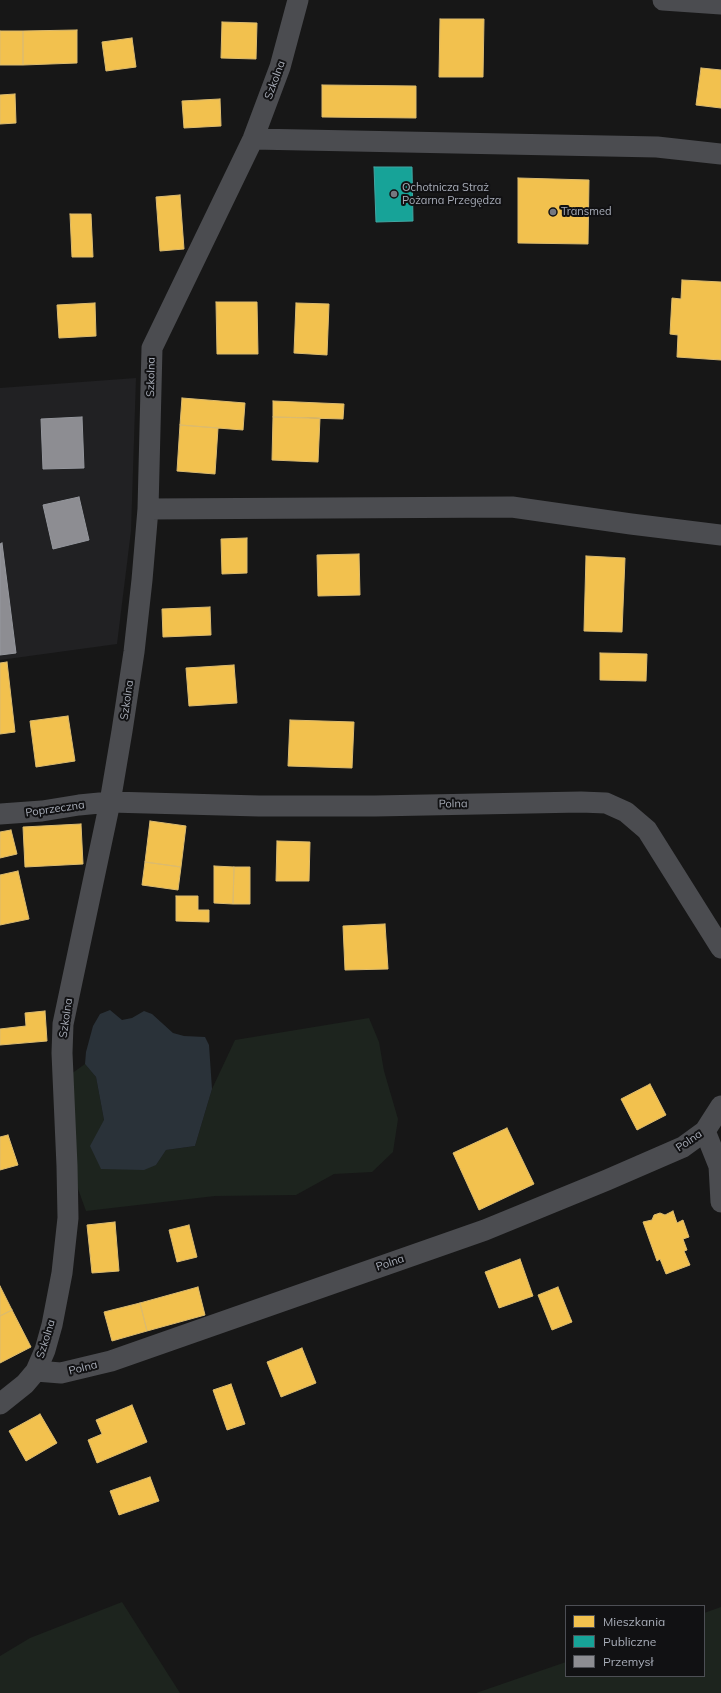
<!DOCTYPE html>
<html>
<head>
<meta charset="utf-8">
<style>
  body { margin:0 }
  #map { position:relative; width:721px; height:1693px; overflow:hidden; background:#171717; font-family:Mulish,sans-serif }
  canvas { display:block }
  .legend { position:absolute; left:565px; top:1605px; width:140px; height:72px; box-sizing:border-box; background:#111113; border:1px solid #4d4f55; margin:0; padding:5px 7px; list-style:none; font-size:12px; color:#a8adb8 }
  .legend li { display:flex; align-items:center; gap:8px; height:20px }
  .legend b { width:20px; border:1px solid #4d4f55 }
</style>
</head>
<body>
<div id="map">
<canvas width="721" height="1693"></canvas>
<ul class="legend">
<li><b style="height:11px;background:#f2c14e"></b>Mieszkania</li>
<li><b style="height:11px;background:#17a398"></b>Publiczne</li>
<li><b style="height:11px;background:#8d8d92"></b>Przemysł</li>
</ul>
</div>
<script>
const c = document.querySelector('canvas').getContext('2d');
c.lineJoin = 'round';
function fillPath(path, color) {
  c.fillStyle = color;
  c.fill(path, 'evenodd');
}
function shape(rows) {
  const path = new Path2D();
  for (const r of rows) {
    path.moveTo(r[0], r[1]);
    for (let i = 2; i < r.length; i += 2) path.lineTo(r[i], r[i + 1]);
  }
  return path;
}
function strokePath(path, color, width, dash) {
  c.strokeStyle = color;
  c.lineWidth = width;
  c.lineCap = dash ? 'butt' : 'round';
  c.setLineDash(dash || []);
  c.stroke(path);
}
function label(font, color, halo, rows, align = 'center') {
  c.font = font + ' Mulish,sans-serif';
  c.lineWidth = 4;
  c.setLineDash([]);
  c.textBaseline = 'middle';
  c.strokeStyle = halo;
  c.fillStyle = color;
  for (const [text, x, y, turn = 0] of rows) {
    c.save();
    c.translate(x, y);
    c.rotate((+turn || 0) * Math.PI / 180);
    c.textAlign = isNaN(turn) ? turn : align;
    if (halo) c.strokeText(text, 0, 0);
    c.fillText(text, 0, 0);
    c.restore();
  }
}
const built = shape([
  [136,378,131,531,117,644,0,660,0,388]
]);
const green = shape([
  [369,1018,379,1042,384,1071,398,1119,393,1152,372,1172,334,1174,296,1195,215,1196,86,1211,77,1186,71,1074,85,1064,96,1077,104,1120,156,1165,166,1150,195,1146,212,1089,235,1040],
  [122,1602,180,1693,0,1693,0,1656,30,1638],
  [721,1607,721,1693,476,1693,566,1662,566,1676,704,1676,704,1613]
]);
const water = shape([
  [110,1010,122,1020,132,1018,144,1011,152,1014,173,1033,184,1036,205,1037,209,1045,212,1089,195,1146,166,1150,156,1165,144,1170,101,1169,90,1146,104,1120,96,1077,85,1064,86,1052,93,1026,100,1014]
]);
const homes = shape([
  [440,19,484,19,483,77,439,77,440,19],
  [222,22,257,23,256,59,221,58,222,22],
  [77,30,77,63,23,65,23,31,77,30],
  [0,31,23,31,23,65,0,65,0,31],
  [132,38,136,67,106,71,102,42,132,38],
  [701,68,721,70,721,108,696,105,701,68],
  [322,85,416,86,416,118,322,117,322,85],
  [15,94,16,123,0,124,0,95,15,94],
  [220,99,221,126,184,128,182,101,220,99],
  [518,178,589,180,588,244,518,243,518,178],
  [180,195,184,249,160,251,156,197,180,195],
  [70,214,91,214,93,257,72,257,70,214],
  [682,280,721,282,721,360,677,357,678,335,670,334,672,298,681,299,682,280],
  [216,302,257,302,258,354,217,354,216,302],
  [95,303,96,336,59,338,57,305,95,303],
  [296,303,329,304,327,355,294,353,296,303],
  [182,398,245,403,243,430,180,425,182,398],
  [273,401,344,404,343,419,273,417,273,401],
  [273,417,320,418,318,462,272,460,273,417],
  [180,425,218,428,215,474,177,471,180,425],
  [247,538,247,573,222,574,221,539,247,538],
  [359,554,360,595,318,596,317,555,359,554],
  [586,556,625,558,622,632,584,631,586,556],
  [210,607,211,635,163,637,162,609,210,607],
  [600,653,647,654,646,681,600,680,600,653],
  [7,662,15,732,0,734,0,663,7,662],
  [234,665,237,703,189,706,186,668,234,665],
  [68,716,75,761,36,767,30,721,68,716],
  [290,720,354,722,352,768,288,766,290,720],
  [150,821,186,826,181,867,145,862,150,821],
  [81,824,83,864,25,867,23,827,81,824],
  [11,830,17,854,0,858,0,832,11,830],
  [277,841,310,842,309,881,276,881,277,841],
  [145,862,181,867,178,890,142,885,145,862],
  [214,866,234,867,233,904,214,903,214,866],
  [234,867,250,867,250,904,233,904,234,867],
  [18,871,29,919,0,925,0,875,18,871],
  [176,896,198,896,198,910,209,910,209,922,176,921,176,896],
  [385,924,388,969,345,970,343,926,385,924],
  [45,1011,47,1041,0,1045,0,1029,26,1026,25,1013,45,1011],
  [650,1084,666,1115,637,1130,621,1099,650,1084],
  [507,1128,534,1184,479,1210,453,1153,507,1128],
  [8,1135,18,1165,0,1170,0,1137,8,1135],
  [673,1211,677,1223,683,1220,689,1237,683,1239,687,1250,684,1251,690,1265,666,1274,660,1259,657,1261,643,1222,652,1220,654,1215,660,1213,665,1215,673,1211],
  [115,1222,119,1271,92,1273,87,1225,115,1222],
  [189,1225,197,1257,177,1262,169,1230,189,1225],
  [520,1259,533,1296,499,1308,485,1272,520,1259],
  [0,1286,12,1310,0,1316,0,1286],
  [198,1287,205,1315,147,1331,140,1303,198,1287],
  [558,1287,572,1322,552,1330,538,1295,558,1287],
  [140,1303,147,1331,112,1341,104,1312,140,1303],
  [12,1310,31,1347,0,1363,0,1316,12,1310],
  [302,1348,316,1383,281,1397,267,1362,302,1348],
  [231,1384,245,1424,227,1430,213,1390,231,1384],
  [132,1405,147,1442,97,1463,88,1440,102,1434,96,1420,132,1405],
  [40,1414,57,1443,26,1461,9,1431,40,1414],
  [150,1477,159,1501,119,1515,110,1491,150,1477]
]);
const public = shape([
  [374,167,412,167,413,221,376,222,374,167]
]);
const industry = shape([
  [82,417,84,468,43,469,41,419,82,417],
  [79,497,89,540,53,549,43,505,79,497],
  [2,543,16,653,0,655,0,544,2,543]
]);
const minor = shape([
  [663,0,721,4],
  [253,139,657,147,721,154],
  [148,509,512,507,631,524,721,535],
  [0,814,42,811,79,805,110,802,259,806,375,806,581,802,606,803,626,812,647,830,721,948],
  [705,1131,719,1166,721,1202],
  [36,1371,61,1373,111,1361,485,1230,607,1180,683,1147,705,1131,721,1106],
  [0,1404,25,1384,36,1371,45,1350,52,1325,62,1273,68,1218,67,1166,62,1053,63,1024,110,802,122,731,134,652,142,580,148,509,152,348,253,139,280,67,298,0]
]);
const markers = [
  [394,194,4,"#757880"],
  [553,212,4,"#757880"]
];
const streetNames = [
  ["Szkolna",275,80,-70],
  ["Szkolna",151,377,-89],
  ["Szkolna",127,700,-82],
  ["Polna",453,804,-1],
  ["Poprzeczna",55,809,-8],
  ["Szkolna",66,1018,-82],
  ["Polna",689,1141,-34],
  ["Polna",390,1263,-19],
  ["Szkolna",46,1339,-73],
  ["Polna",83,1368,-14]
];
const poiNames = [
  ["Ochotnicza Straż",402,188],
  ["Pożarna Przegędza",402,201],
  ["Transmed",561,212]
];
fillPath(built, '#212123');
fillPath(green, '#1d241e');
fillPath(water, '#2a3239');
fillPath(homes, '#f2c14e');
strokePath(homes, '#dcbb6e', 1);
fillPath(public, '#17a398');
strokePath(public, '#42a6a2', 1);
fillPath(industry, '#8d8d92');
strokePath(industry, '#95979d', 1);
strokePath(minor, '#4b4c50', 21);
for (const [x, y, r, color] of markers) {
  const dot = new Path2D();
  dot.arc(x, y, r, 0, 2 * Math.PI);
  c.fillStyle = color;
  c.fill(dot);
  strokePath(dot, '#111113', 1.5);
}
label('11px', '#a8adb8', '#111113', streetNames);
label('11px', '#a8adb8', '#111113', poiNames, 'left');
</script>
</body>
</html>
